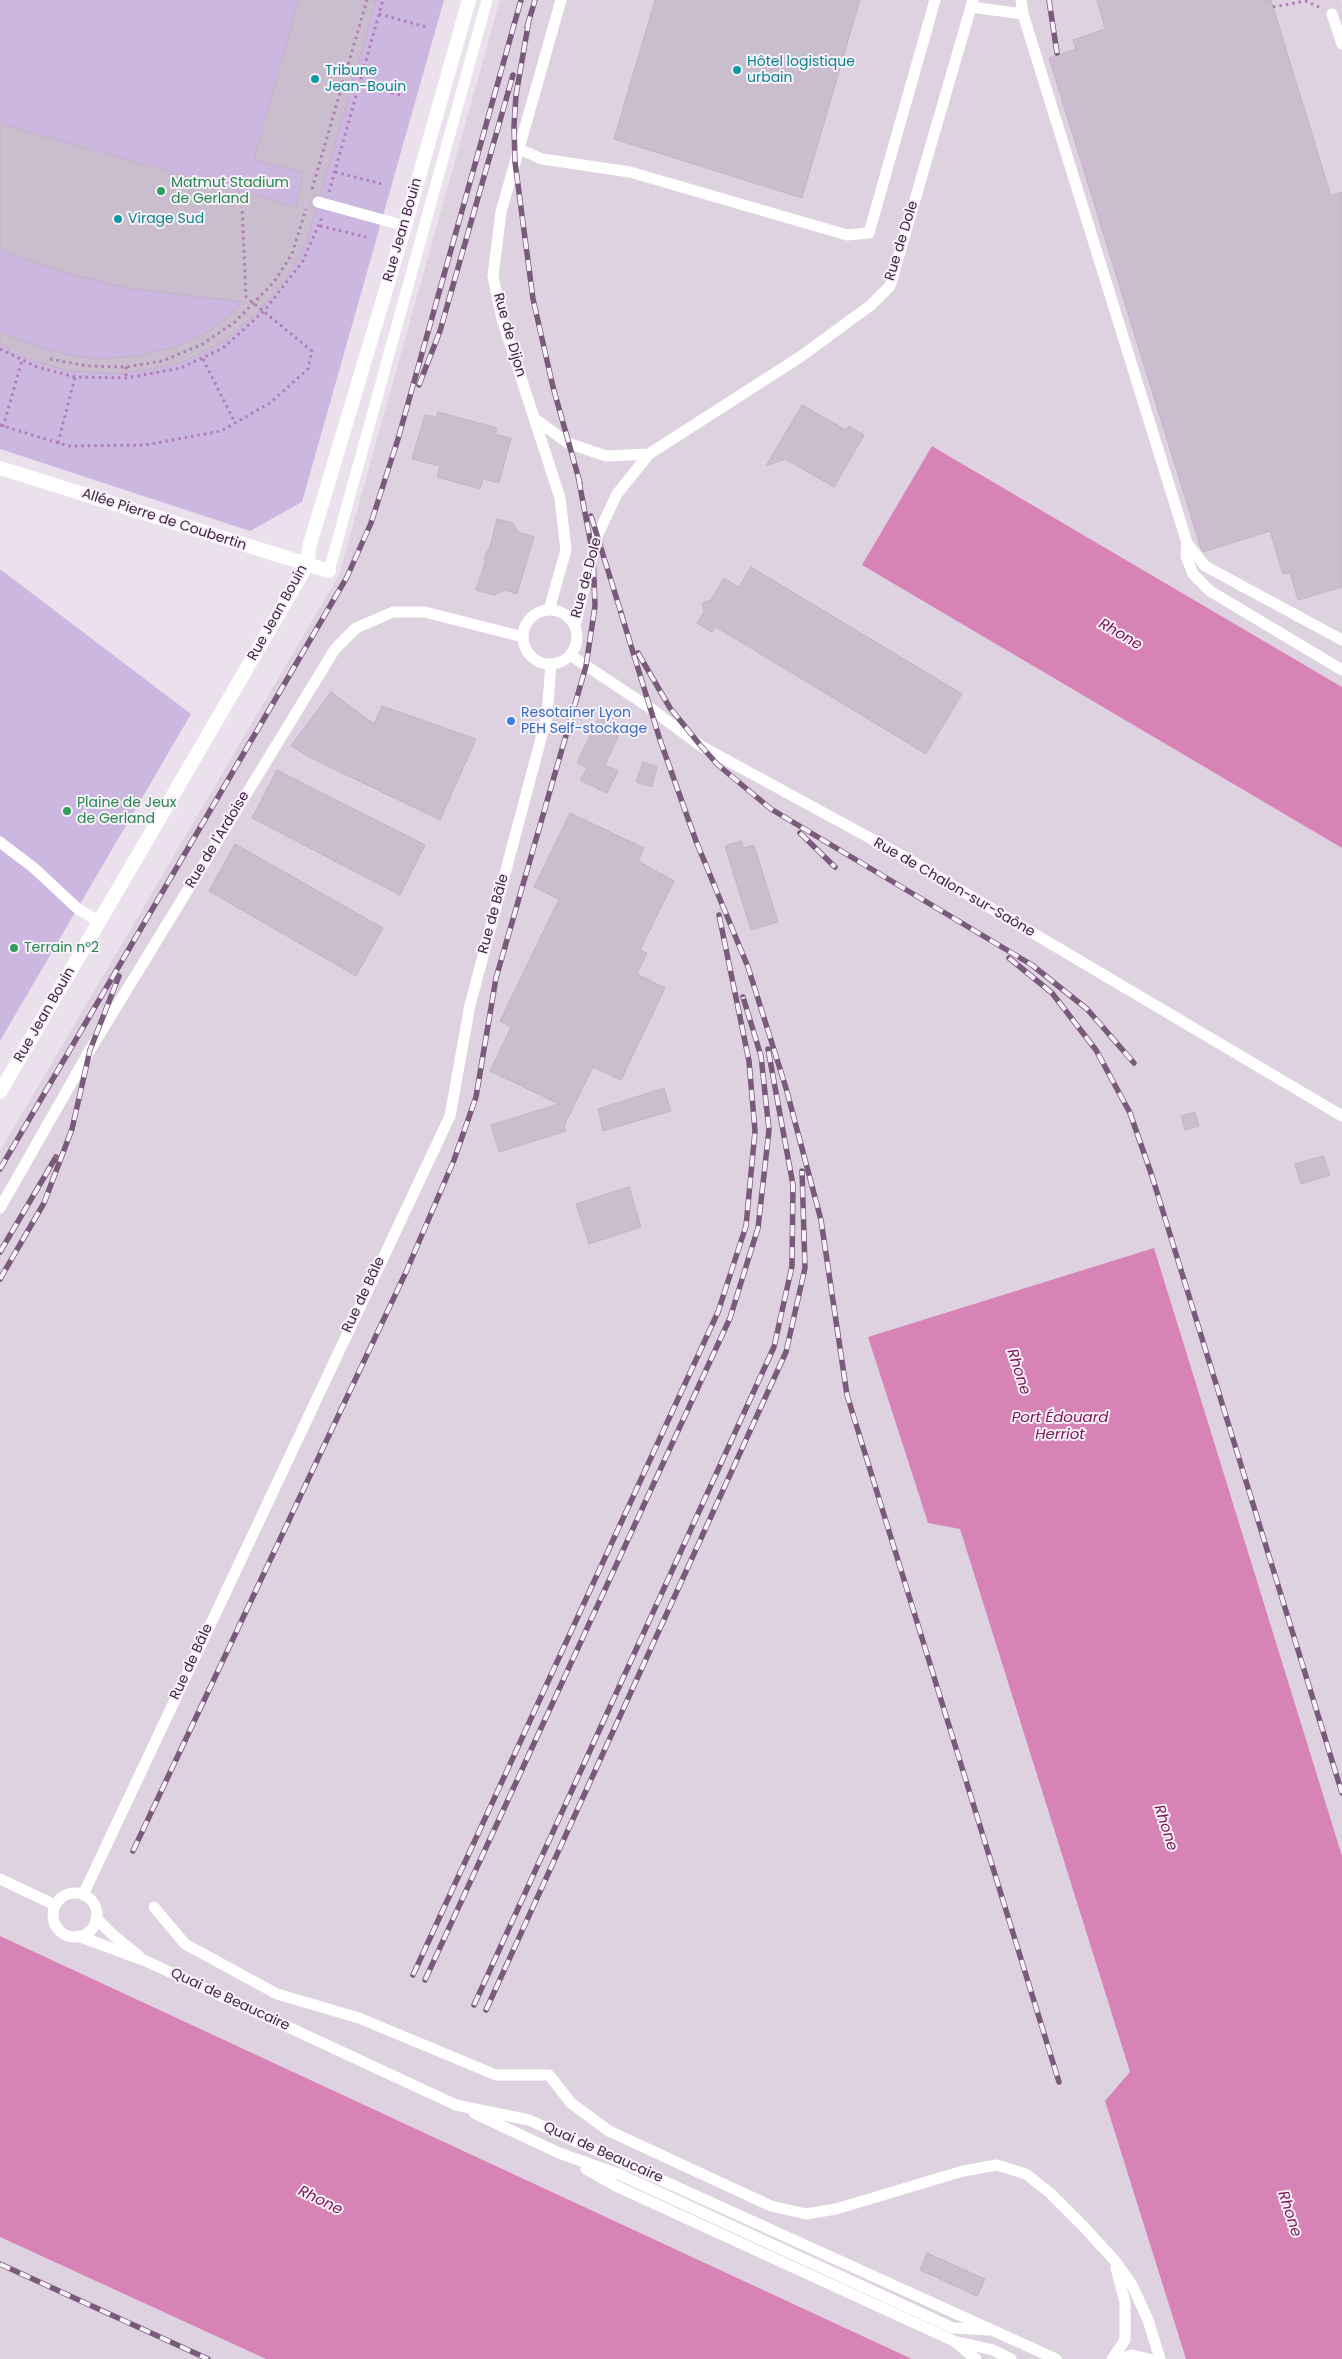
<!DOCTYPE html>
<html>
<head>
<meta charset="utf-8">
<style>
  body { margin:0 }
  canvas { display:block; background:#eae1ed }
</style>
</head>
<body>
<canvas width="1342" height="2359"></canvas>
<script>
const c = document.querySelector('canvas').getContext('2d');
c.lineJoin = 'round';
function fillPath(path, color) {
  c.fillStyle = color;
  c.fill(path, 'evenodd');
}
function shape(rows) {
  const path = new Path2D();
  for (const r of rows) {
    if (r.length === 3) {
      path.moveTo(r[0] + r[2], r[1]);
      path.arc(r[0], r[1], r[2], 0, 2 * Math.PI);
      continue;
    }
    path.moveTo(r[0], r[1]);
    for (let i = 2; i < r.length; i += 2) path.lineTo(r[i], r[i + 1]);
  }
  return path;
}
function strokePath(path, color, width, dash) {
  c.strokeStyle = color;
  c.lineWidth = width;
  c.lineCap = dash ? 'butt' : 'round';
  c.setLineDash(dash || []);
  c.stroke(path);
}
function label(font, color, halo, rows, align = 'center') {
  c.font = font + ' Poppins,sans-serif';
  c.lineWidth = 4;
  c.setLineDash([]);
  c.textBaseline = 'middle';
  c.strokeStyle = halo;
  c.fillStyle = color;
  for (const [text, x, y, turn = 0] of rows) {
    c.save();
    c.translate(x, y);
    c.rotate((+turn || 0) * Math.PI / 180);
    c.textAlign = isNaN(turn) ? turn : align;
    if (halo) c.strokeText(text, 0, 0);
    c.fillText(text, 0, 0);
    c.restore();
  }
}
const built = shape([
  [500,0,1341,0,1342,3,1342,687,933,446,862,565,1342,848,1342,1857,1154,1249,868,1337,928,1523,960,1529,1130,2073,1105,2101,1186,2359,912,2359,0,1936,0,1151,339,575],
  [0,2237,266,2359,0,2359]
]);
const green = shape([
  [0,0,444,0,302,502,250,531,0,449],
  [0,569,191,714,0,1041]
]);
const water = shape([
  [932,446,1342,687,1342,848,862,565],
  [1154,1248,1342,1856,1342,2359,1186,2359,1105,2101,1130,2072,960,1529,928,1523,868,1337],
  [0,1936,912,2359,266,2359,0,2237]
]);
const building = shape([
  [299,0,376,0,320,195,316,195,311,200,311,204,316,209,307,241,285,281,255,315,224,341,183,362,146,370,127,372,127,374,67,371,8,352,9,349,0,344,0,332,38,347,67,355,99,359,137,356,178,346,210,331,244,302,133,289,70,274,20,258,0,248,0,124,296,207,303,173,254,159,299,0],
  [655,0,860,0,802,198,614,139,655,0],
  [1097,0,1271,0,1331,196,1342,192,1342,587,1298,600,1290,573,1283,574,1270,531,1203,552,1201,549,1049,58,1076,49,1073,40,1105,29,1097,0],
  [802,405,846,430,849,426,864,435,834,487,785,459,766,466,802,405],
  [438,412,497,428,495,434,511,438,499,483,483,479,480,489,437,477,440,466,412,459,425,415,436,417,438,412],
  [497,519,513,523,518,532,534,537,517,594,505,590,494,595,476,590,485,562,485,555,490,547,497,519],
  [751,567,962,694,926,754,716,627,712,632,697,623,704,612,702,603,711,600,724,578,739,587,751,567],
  [331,692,374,724,382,706,476,739,440,820,309,757,291,746,331,692],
  [599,717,622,728,605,765,618,771,607,793,580,780,587,768,577,763,599,717],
  [643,762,657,767,652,787,636,782,643,762],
  [277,770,425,845,400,895,252,818,277,770],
  [570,813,644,848,638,861,674,881,640,950,647,953,637,974,665,988,621,1080,593,1067,564,1126,566,1131,499,1152,491,1125,559,1104,490,1071,511,1027,500,1021,559,899,534,887,570,813],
  [741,841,743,848,754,845,778,922,751,930,725,846,741,841],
  [235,844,383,928,356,976,209,891,235,844],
  [664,1088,671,1111,603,1131,598,1109,664,1088],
  [1195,1112,1199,1126,1185,1130,1181,1116,1195,1112],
  [1323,1156,1330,1175,1301,1184,1295,1164,1323,1156],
  [629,1187,641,1227,589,1244,576,1204,629,1187],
  [927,2253,985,2279,977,2296,920,2270,927,2253]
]);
const path = shape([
  [1273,7,1306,1,1321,8],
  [379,14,426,27],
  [360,84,404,96],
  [335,172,382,184],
  [312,189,367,0],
  [329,192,383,0],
  [320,226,366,237],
  [0,349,37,367,75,377,126,378,181,368,223,348,264,311,303,261,322,217],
  [50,359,87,366,126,367,162,361,201,345,235,322,274,282,292,254,306,209],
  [203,359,235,423],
  [126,367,126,378],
  [0,425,68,446,145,445,221,431,270,403,308,369,312,351,246,297,242,207],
  [3,427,22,360],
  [58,443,75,377]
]);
const service = shape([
  [1021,0,1023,14,1187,543,1186,556,1193,574,1210,591,1342,670],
  [971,7,1023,14],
  [1332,14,1342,44],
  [519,149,542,159,630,172,847,235,869,233,935,0],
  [318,202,405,226],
  [535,419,568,443,606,456,649,454],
  [1187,543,1205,566,1342,640],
  [329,571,487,0],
  [549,610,566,550,560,498,502,319,493,276,501,212,561,0],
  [550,637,27],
  [575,626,597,536,617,494,649,454,800,357,871,305,890,286,973,0],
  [570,655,650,708,701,746,901,855,1342,1116],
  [0,842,34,868,78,909,100,922],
  [0,1208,90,1050,335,649,356,628,393,612,425,612,523,637],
  [0,1879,55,1905],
  [75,1915,22],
  [83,1895,450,1116,470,1005,547,716,551,664],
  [154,1907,185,1944,277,1994,359,2018,496,2075,549,2075,571,2103,609,2131,771,2206,806,2214,836,2209,963,2171,997,2165,1026,2174,1050,2193,1084,2227,1115,2261,1132,2285,1148,2320,1160,2359],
  [96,1918,113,1935,139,1956],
  [78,1936,146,1961,456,2105,529,2120,1056,2359],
  [474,2113,559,2153,621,2175,953,2328,989,2330],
  [586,2169,616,2186,954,2341,993,2350,1011,2359],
  [955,2342,976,2359],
  [1112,2359,1125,2340,1125,2302,1116,2268],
  [1116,2359,1132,2355,1149,2359]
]);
const minor = shape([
  [0,468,329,571],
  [0,1092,307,565,310,544,405,226,469,0]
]);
const rail = shape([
  [1049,0,1057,53],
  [529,20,516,95,514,126,515,162,533,299,553,387,580,483],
  [527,27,535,0],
  [419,385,440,331,513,75],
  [591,516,623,619],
  [621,613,660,740,696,841,748,967,786,1088,821,1220,847,1395,1059,2082],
  [638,653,670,708,701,746,718,765,771,809,1032,965,1087,1009,1134,1063],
  [800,833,835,867],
  [1009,958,1052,993,1096,1050,1130,1113,1152,1176,1342,1793],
  [0,1169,347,577,371,523,398,439,521,0],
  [0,1252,56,1157],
  [0,1279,44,1203,72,1129,90,1050,119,976],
  [133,1851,406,1272,454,1160,476,1097,496,978,586,666,595,606,593,555,578,476],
  [413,1975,718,1312,746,1226,755,1131,749,1061,719,915],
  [425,1980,730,1318,758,1228,769,1130,761,1056,743,997],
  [474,2005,774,1347,792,1266,793,1185,768,1049],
  [486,2010,786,1352,805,1268,802,1171],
  [0,2264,208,2359]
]);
const markers = [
  [737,70,5,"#0f9aa8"],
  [315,79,5,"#0f9aa8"],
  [161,191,5,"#2e9e5b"],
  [118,219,5,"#0f9aa8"],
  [511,721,5,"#3f7fe0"],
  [67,811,5,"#2e9e5b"],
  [14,948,5,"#2e9e5b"]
];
const cultureNames = [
  ["Hôtel logistique",747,62],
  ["urbain",747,78],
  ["Tribune",325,71],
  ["Jean-Bouin",325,87],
  ["Virage Sud",128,219]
];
const leisureNames = [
  ["Matmut Stadium",171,183],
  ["de Gerland",171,199],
  ["Plaine de Jeux",77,803],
  ["de Gerland",77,819],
  ["Terrain n°2",24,948]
];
const streetNames = [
  ["Rue Jean Bouin",403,230,-74],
  ["Rue de Dole",902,241,-73],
  ["Rue de Dijon",509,335,74],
  ["Allée Pierre de Coubertin",164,520,18],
  ["Rue de Dole",587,578,-75],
  ["Rue Jean Bouin",278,613,-61],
  ["Rue de l'Ardoise",218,840,-59],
  ["Rue de Chalon-sur-Saône",954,888,30],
  ["Rue de Bâle",494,914,-75],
  ["Rue Jean Bouin",45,1015,-60],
  ["Rue de Bâle",364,1295,-65],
  ["Rue de Bâle",192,1662,-65],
  ["Quai de Beaucaire",230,2000,25],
  ["Quai de Beaucaire",603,2153,24]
];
const shopNames = [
  ["Resotainer Lyon",521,713],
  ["PEH Self-stockage",521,729]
];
const waterNames = [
  ["Rhone",1120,635,30],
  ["Rhone",1018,1372,72],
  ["Port Édouard",1060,1418],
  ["Herriot",1060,1435],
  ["Rhone",1165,1828,72],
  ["Rhone",320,2201,26],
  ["Rhone",1289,2214,72]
];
fillPath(built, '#ded2e1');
fillPath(green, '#ccb7e0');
fillPath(water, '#d783b6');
fillPath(building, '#cabdce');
strokePath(building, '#c4b2c7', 1);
strokePath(path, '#b07eb3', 3, [2.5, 4]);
strokePath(service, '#fff', 11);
strokePath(minor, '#fff', 14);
strokePath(rail, '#7a5a7b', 5.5);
strokePath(rail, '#f7f1f9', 4, [11]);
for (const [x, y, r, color] of markers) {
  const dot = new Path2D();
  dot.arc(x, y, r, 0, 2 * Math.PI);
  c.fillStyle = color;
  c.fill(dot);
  strokePath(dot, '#f7f1f9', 2);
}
label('14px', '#0d838f', '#f7f1f9', cultureNames, 'left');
label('14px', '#27864d', '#f7f1f9', leisureNames, 'left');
label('14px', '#3e1f3f', '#f7f1f9', streetNames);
label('14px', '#366cbe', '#f7f1f9', shopNames, 'left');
label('italic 15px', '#811454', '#f7f1f9', waterNames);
</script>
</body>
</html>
